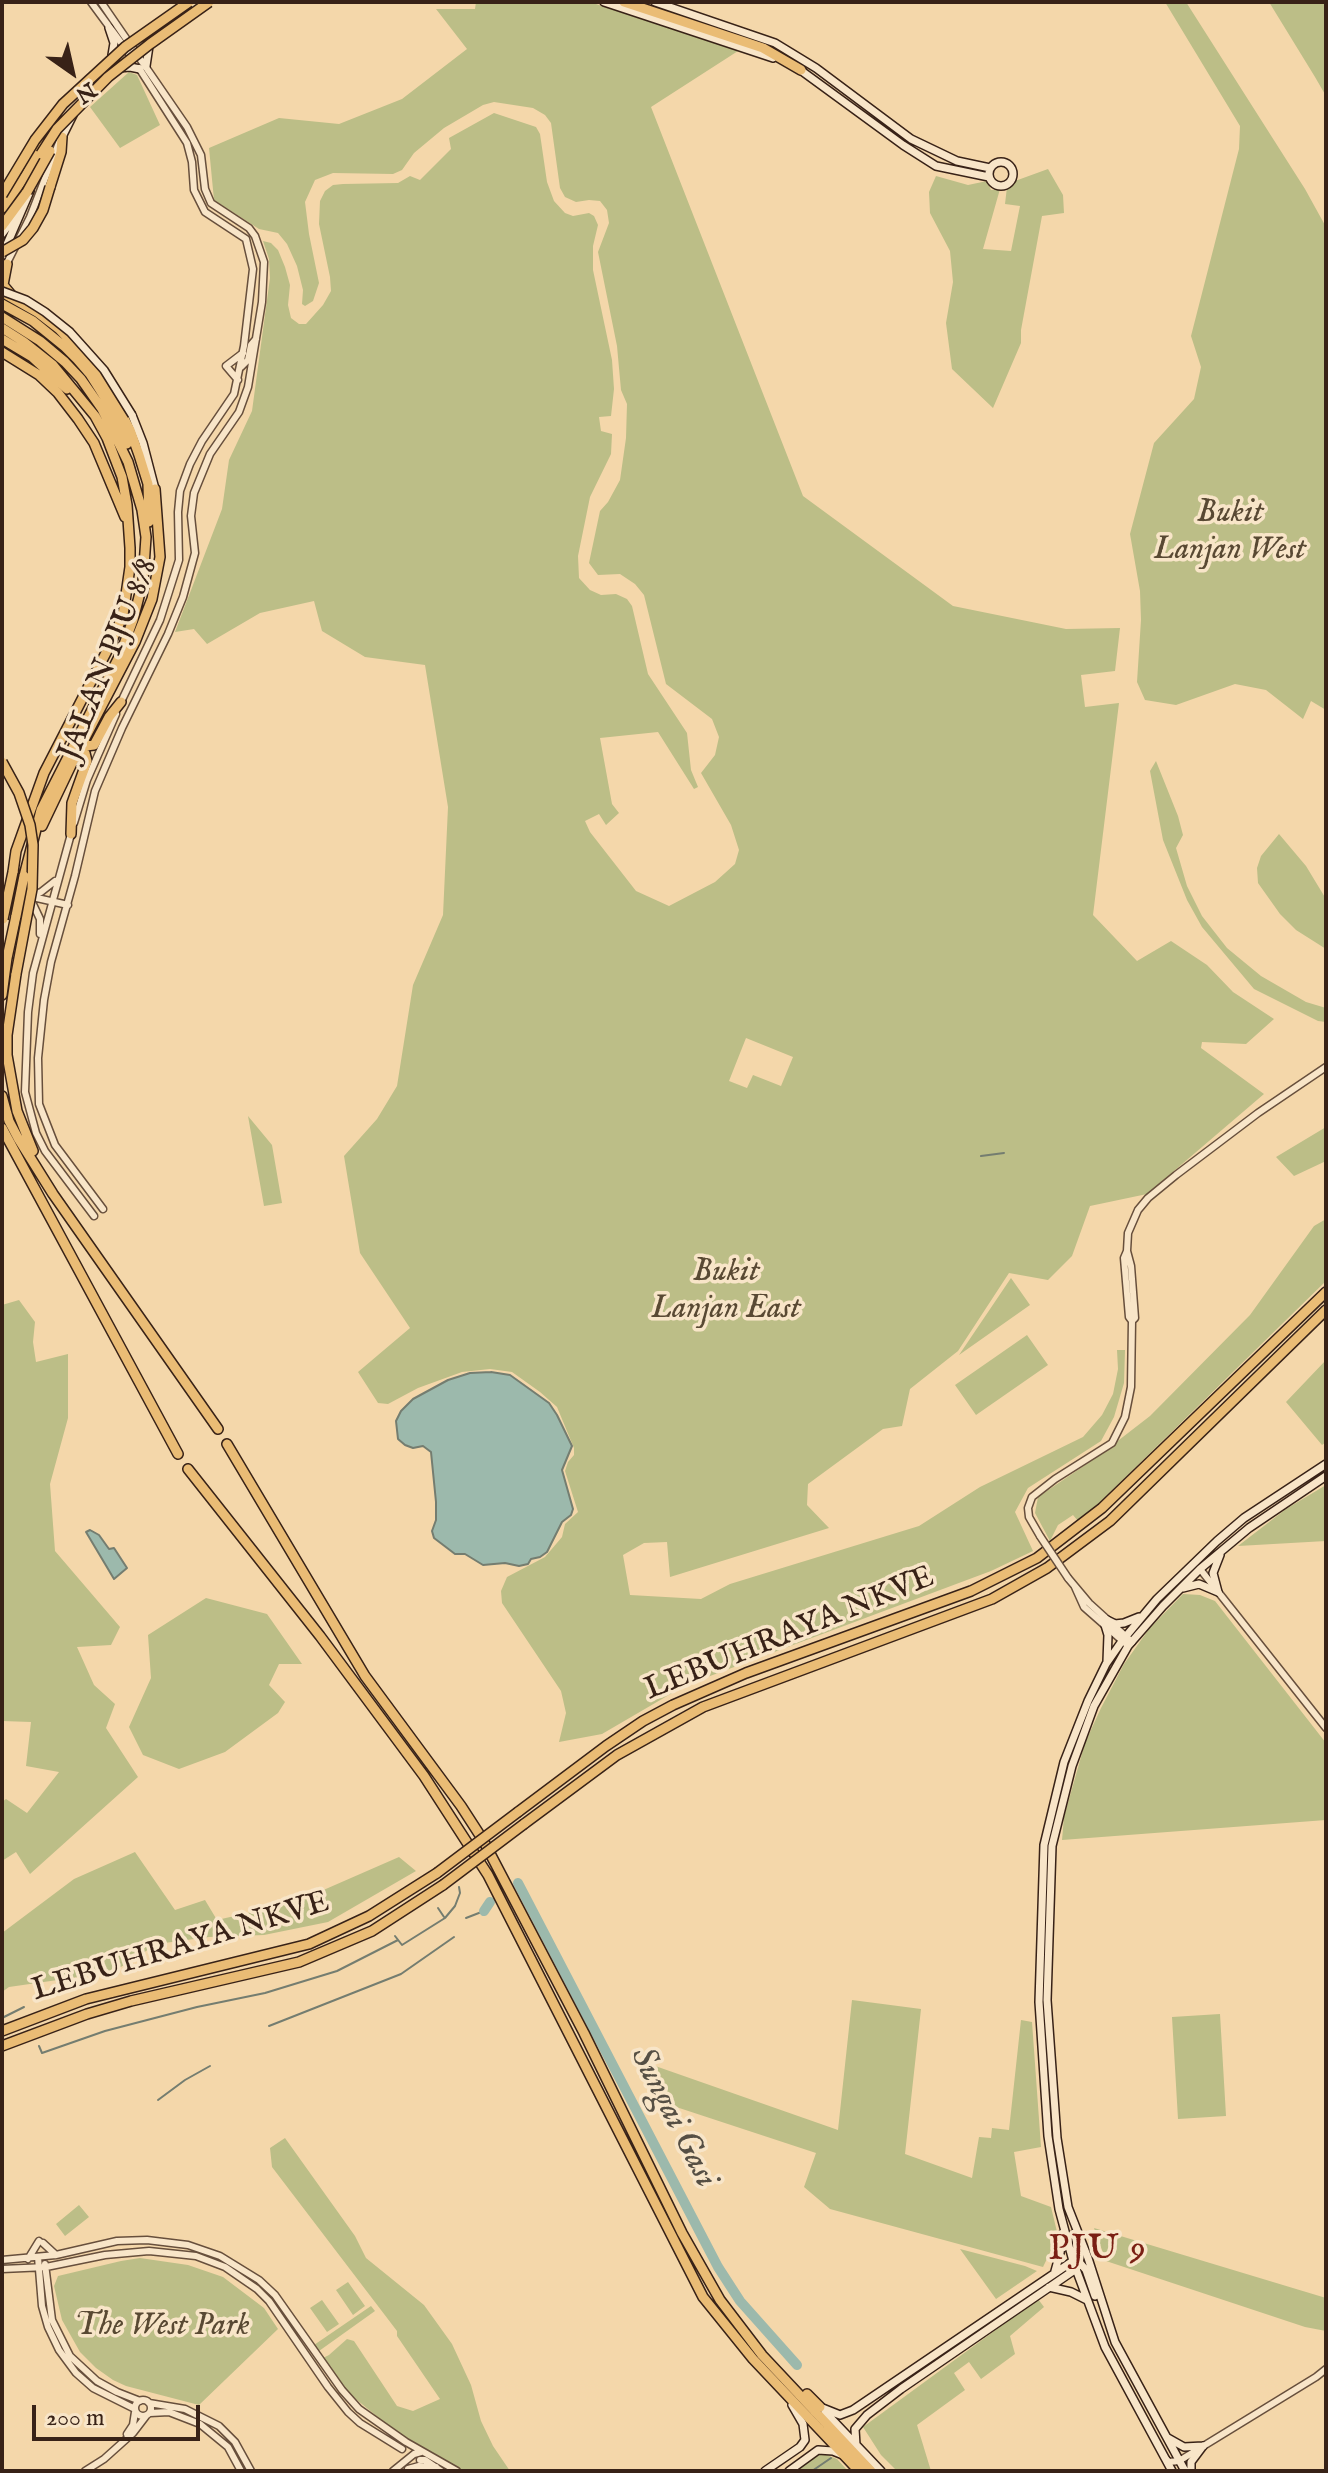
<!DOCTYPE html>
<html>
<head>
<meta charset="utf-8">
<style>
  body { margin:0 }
  #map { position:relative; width:1328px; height:2473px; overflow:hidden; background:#f4d7aa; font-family:"IM FELL English",serif }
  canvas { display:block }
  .frame { position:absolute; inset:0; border:4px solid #382217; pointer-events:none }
  .north { position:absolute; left:32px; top:32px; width:80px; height:80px; -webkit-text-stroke:6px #f8e5c8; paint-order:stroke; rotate:146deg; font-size:22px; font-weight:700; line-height:32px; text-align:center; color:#382217 }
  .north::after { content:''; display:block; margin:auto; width:28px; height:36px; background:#382217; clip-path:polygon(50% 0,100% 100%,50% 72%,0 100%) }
  .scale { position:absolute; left:32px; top:2405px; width:168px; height:36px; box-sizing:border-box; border:4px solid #382217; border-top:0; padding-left:10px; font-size:24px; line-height:28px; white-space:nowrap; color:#382217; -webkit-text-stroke:6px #f8e5c8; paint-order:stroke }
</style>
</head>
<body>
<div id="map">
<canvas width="1328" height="2473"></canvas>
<div class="frame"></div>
<div class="north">N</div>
<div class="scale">200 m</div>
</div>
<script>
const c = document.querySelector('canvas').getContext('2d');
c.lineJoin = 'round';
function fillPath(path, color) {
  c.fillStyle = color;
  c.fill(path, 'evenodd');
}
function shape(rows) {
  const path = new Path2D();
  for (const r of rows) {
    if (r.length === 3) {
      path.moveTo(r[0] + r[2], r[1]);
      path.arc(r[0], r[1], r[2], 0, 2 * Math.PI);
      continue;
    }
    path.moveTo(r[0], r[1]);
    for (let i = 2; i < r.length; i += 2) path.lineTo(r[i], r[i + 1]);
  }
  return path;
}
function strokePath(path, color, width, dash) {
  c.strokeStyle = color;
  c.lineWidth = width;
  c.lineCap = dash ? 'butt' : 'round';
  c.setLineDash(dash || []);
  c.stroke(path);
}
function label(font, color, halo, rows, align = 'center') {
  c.font = font + ' "IM FELL English",serif';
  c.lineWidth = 7;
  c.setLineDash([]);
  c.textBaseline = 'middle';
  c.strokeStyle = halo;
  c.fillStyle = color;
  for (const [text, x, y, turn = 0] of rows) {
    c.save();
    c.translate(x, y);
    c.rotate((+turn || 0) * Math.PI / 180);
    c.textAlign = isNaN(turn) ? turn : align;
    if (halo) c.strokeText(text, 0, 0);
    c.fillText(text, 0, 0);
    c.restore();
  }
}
const green = shape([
  [476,2,590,2,738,51,651,107,803,496,953,606,1066,629,1120,628,1115,671,1081,675,1085,707,1119,703,1093,915,1137,961,1171,941,1207,965,1233,992,1274,1019,1246,1044,1202,1042,1201,1048,1264,1094,1147,1194,1090,1206,1072,1256,1048,1280,1009,1273,958,1351,910,1389,902,1426,883,1429,808,1484,807,1505,829,1528,670,1577,667,1542,644,1543,623,1555,630,1595,701,1599,730,1584,919,1526,980,1487,1083,1437,1102,1415,1113,1394,1118,1369,1117,1350,1125,1350,1124,1383,1114,1417,1101,1441,1028,1488,1015,1512,1033,1551,991,1571,686,1685,602,1734,559,1742,566,1713,561,1691,502,1603,501,1591,507,1577,545,1557,562,1537,565,1524,578,1512,565,1471,568,1462,574,1455,574,1448,557,1407,540,1392,512,1372,490,1369,462,1372,418,1388,388,1404,378,1403,358,1372,410,1328,360,1253,344,1156,377,1119,397,1086,413,985,443,915,448,807,425,665,365,657,322,631,314,601,260,613,207,644,194,629,175,632,222,509,229,460,252,411,270,278,269,259,263,241,271,243,278,250,285,267,290,285,288,305,291,318,299,324,306,324,323,305,331,291,330,277,319,224,320,201,325,191,333,185,343,184,398,183,410,176,420,180,451,149,449,138,494,113,536,127,540,134,547,182,554,201,565,213,573,216,589,213,594,216,598,225,593,246,593,270,612,360,614,389,611,416,599,417,601,431,612,434,611,454,590,497,578,556,579,578,590,590,601,595,616,594,627,599,632,606,648,674,687,733,691,770,698,787,694,789,658,732,600,738,612,804,619,813,606,825,599,814,585,821,590,832,636,891,669,906,715,882,735,864,739,850,731,825,701,773,715,755,719,737,712,719,666,684,644,595,635,584,620,574,598,575,589,563,600,511,608,502,620,480,626,438,627,404,621,390,617,346,598,252,609,223,607,210,600,201,589,200,576,202,565,197,560,188,551,123,545,115,533,108,494,102,483,105,444,128,414,153,402,170,393,174,333,173,315,180,305,202,309,234,319,283,313,301,305,306,302,304,303,290,297,266,287,244,278,233,259,229,214,200,209,148,279,118,339,124,402,99,467,49,436,9,475,9],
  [746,1038,793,1057,781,1086,753,1075,747,1088,729,1081],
  [1165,2,1186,2,1305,189,1326,227,1326,710,1311,701,1303,719,1266,690,1235,684,1176,705,1145,700,1137,682,1141,620,1140,591,1130,534,1154,443,1194,399,1201,367,1191,336,1239,149,1240,126],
  [1269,2,1326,2,1326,96,1315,77],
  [129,72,137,75,160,125,120,148,90,107],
  [1048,169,1063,195,1064,213,1042,216,1021,330,1021,343,993,408,952,369,946,323,953,282,950,251,930,213,929,192,936,176,968,185,987,181,991,190,1000,189,983,249,1011,251,1020,206,1005,204,1007,187,1015,181],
  [1156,761,1178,816,1183,835,1176,848,1187,886,1202,916,1227,948,1261,976,1306,1002,1326,1008,1326,1022,1318,1021,1254,989,1202,927,1187,900,1163,840,1150,771],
  [1279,834,1306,866,1326,899,1326,949,1296,930,1280,914,1258,883,1257,868,1261,856],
  [248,1116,272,1145,282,1203,264,1206],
  [1326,1127,1326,1161,1294,1176,1276,1157],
  [1326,1219,1326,1281,1100,1502,1078,1521,1073,1515,1058,1525,1050,1541,1035,1513,1038,1497,1097,1457,1150,1416,1250,1315,1314,1226],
  [1011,1278,1030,1305,959,1355],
  [19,1300,35,1322,33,1342,36,1362,68,1354,68,1418,50,1484,55,1551,120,1627,111,1645,77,1647,94,1685,115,1704,106,1728,138,1777,30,1874,16,1852,2,1861,2,1802,6,1799,27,1813,59,1772,26,1766,31,1722,2,1721,2,1305],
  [1027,1335,1048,1365,976,1415,955,1385],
  [1326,1360,1326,1442,1322,1445,1286,1402],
  [1326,1485,1326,1541,1238,1546,1286,1509],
  [1183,1594,1200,1595,1215,1601,1326,1743,1326,1820,1062,1840,1064,1817,1085,1743,1101,1708,1124,1664,1149,1629],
  [206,1598,267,1614,302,1664,279,1664,269,1685,285,1702,278,1713,225,1752,179,1769,143,1755,129,1727,151,1678,148,1635],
  [135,1852,175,1910,205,1900,217,1920,296,1902,399,1857,416,1871,328,1922,264,1935,209,1937,157,1944,113,1972,9,1987,2,1992,2,1933,74,1879],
  [852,2000,921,2009,905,2154,972,2178,979,2137,991,2138,992,2128,1009,2130,1021,2020,1032,2022,1041,2147,1014,2152,1021,2196,1051,2207,1058,2236,1043,2267,830,2209,804,2187,816,2153,661,2102,639,2068,641,2061,838,2130],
  [1220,2014,1226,2116,1178,2119,1172,2017],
  [285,2138,355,2236,366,2258,424,2305,452,2344,471,2385,481,2421,493,2446,510,2471,462,2471,407,2441,346,2391,314,2345,371,2306,375,2311,319,2351,323,2358,329,2355,347,2339,354,2341,397,2406,413,2411,440,2399,397,2336,397,2331,272,2167,270,2148],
  [79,2205,89,2217,65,2236,56,2224],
  [1094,2228,1326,2298,1326,2331,1305,2327,1106,2261],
  [960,2249,1025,2266,1037,2271,996,2299],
  [140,2258,188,2265,223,2277,264,2308,278,2329,199,2405,126,2386,113,2380,96,2368,80,2352,62,2320,54,2286,58,2276,121,2261],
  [348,2282,365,2306,353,2315,336,2290],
  [1038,2299,1044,2307,1010,2336,1015,2354,981,2379,969,2362,954,2373,965,2390,917,2425,931,2471,897,2471,881,2455,863,2427],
  [322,2300,339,2324,327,2332,310,2308],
  [822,2453,837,2459,848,2471,793,2471]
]);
const water = shape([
  [491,1372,510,1375,549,1403,557,1415,572,1446,562,1470,573,1509,571,1515,562,1522,547,1552,540,1557,531,1559,528,1564,519,1566,505,1563,483,1565,465,1554,455,1554,434,1538,432,1531,436,1520,436,1502,431,1452,423,1446,413,1448,405,1445,398,1439,396,1421,401,1411,413,1399,448,1380,470,1373,491,1372],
  [90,1530,99,1535,109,1549,114,1548,127,1568,114,1579,86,1532,90,1530]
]);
const stream = shape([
  [981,1156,1004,1153],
  [438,1908,444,1917],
  [466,1918,484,1911],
  [395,1936,402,1945,445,1918,455,1906,460,1893,459,1887],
  [2,2018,24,2007],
  [269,2026,401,1974,454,1937],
  [39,2046,42,2053,105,2031,197,2007,265,1993,337,1971,398,1940],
  [158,2100,185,2080,210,2066],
  [812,2471,831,2458]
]);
const river = shape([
  [518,1883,718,2267,740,2301,797,2365],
  [484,1911,490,1902]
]);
const tertiary = shape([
  [91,2,133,59],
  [101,2,187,127,201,155,205,189,211,203,249,228,255,236,264,262,262,302,248,387,239,412,210,454,194,493,191,516,195,553,183,597,168,634,122,728,95,791,75,876,51,962,44,1000,38,1058,39,1104,55,1145,103,1209],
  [6,265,30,217,60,140],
  [241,367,248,360,251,345,256,339],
  [238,380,226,366,243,353],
  [120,704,160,620,179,560,178,512,180,491,190,464,202,441,234,394,244,346,253,269,246,239,205,212,194,190,192,162,187,143,139,68],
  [74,823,87,780,116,714],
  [71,834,33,973,28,1012,25,1092,36,1133,45,1151,94,1216],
  [28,896,68,905],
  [31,896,41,892,55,881],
  [31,900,40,919,40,934],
  [1132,1321,1129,1317,1124,1258,1127,1251,1128,1233,1138,1210,1148,1198,1176,1175,1258,1113,1326,1067],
  [1040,1536,1029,1517,1028,1508,1032,1497,1055,1479,1112,1443,1125,1417,1131,1387,1132,1321,1135,1318,1131,1266,1127,1251],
  [1200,1569,1326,1728],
  [1068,1578,1089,1603,1132,1642],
  [1075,1587,1084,1607,1125,1643],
  [43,2243,56,2255],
  [38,2257,42,2306,48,2327,59,2350,76,2373,93,2388,135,2409],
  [28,2259,39,2241],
  [2,2260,56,2255,117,2241,147,2240,188,2245,220,2256,259,2280,275,2295,342,2390,359,2409,406,2442,457,2471],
  [45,2264,52,2320,70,2356,97,2381,117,2392,140,2401],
  [2,2269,46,2267,105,2255,149,2251,196,2256,225,2267,257,2289,269,2301,328,2387,348,2412,360,2423,402,2449],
  [143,2408,8],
  [149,2403,185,2409,219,2426,235,2442,251,2471],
  [150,2413,169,2412,200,2424,228,2447,241,2471],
  [127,2434,133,2425,135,2412],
  [1166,2459,1169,2462,1179,2461,1316,2377,1326,2369],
  [420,2460,425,2460,441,2471],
  [408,2469,419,2466,436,2467],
  [85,2471,104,2459,133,2433,146,2416],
  [393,2471,414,2454,421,2452]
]);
const secondary = shape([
  [604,2,773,58],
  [655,2,775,43,816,68,911,139,957,161,990,168],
  [109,28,114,43,112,55],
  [146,66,149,46],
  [119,68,130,67,140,69],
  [799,69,903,145,936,166,989,177],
  [62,137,73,115],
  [1001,174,12],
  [2,234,18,213],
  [5,249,30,191],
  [132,415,143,443,155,489],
  [1183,1588,1199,1584,1218,1592],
  [1218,1592,1213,1573,1220,1555],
  [1107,1620,1115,1624,1124,1623,1139,1617],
  [1105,1625,1108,1635,1107,1662],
  [1075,2233,1080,2263,1086,2270,1095,2296],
  [1055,2271,1060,2253,1063,2233],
  [1049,2287,1071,2292,1087,2300],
  [820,2407,840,2415,853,2410,1073,2261],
  [825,2412,881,2471],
  [1168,2438,1184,2447,1203,2446],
  [856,2445,855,2429,867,2415,901,2389,1076,2269,1080,2263],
  [765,2471,800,2447,805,2440,803,2424,792,2405],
  [789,2471,818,2450,833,2451,843,2455],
  [1172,2471,1105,2347,1073,2261,1059,2209,1048,2136,1039,2002,1044,1845,1064,1762,1088,1701,1106,1664,1122,1641,1157,1599,1217,1541,1244,1518,1326,1464],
  [1185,2471,1115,2342,1088,2258,1068,2207,1057,2138,1047,2000,1052,1846,1072,1766,1094,1706,1128,1646,1163,1606,1200,1569,1249,1528,1326,1476],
  [1191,2471,1191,2462,1203,2446]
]);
const motorway = shape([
  [624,2,763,48,801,70],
  [50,187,61,152,62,137],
  [2,208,26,175,49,130],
  [2,226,27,192],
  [7,264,3,285,13,297],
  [7,295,37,312,59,329,77,348,108,387,130,430,139,455,148,484,149,522],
  [2,304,33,321,65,347,77,359,90,374,109,404,127,444],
  [2,317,40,341,65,362,81,379,102,409,128,462,142,510,146,537,143,581,133,620,120,655,41,810,24,876],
  [2,328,24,342,53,365,95,416,107,438,122,477,127,505,130,548,130,567,123,615,110,645,44,773,16,851,13,872],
  [2,339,32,357,67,389],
  [2,352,39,375,58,393,78,419,94,443,125,517],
  [121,702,109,717,94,745,86,746,84,740,135,642,152,599,160,557,155,489],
  [42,826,74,759,81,752,85,753,87,761,72,803,71,834],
  [16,974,7,1035,7,1055,17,1111,33,1151],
  [2,995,7,958,16,916],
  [2,1096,9,1121,18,1138,53,1194,218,1429],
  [2,1128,178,1454],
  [227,1444,365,1676,461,1806,483,1840,584,2033,682,2233,720,2300,762,2355,871,2471],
  [188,1469,320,1636,424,1776,488,1875,703,2297,753,2359,859,2471],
  [518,1812,606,1746,643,1721,673,1705,746,1673,971,1591,1037,1558,1102,1508,1326,1292],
  [524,1824,617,1755,703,1707,992,1599,1047,1568,1110,1521,1326,1310],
  [2,2031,86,1999,309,1944,369,1916,437,1873],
  [2,2046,87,2014,131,2001,299,1962,372,1931,443,1885],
  [807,2394,820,2407]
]);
const tertiaryBridge = shape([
  [1040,1536,1068,1578]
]);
const secondaryBridge = shape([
  [2,291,26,300,45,312,70,332,104,370,132,415]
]);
const motorwayBridge = shape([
  [41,154,57,129,108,77,150,44,209,2],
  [27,192,50,151],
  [2,195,35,140,63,104,125,47,189,2],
  [2,252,23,240,33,228,43,210,50,187],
  [2,762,19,793,30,825,33,845,32,889,16,974],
  [16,916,24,876],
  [3,919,13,872],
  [437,1873,518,1812],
  [443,1885,524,1824]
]);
const parkNames = [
  ["Bukit",1230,514],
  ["Lanjan West",1230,551],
  ["Bukit",726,1273],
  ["Lanjan East",726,1310],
  ["The West Park",162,2327]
];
const streetNames = [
  ["JALAN PJU 8/8",110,660,-68],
  ["LEBUHRAYA NKVE",790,1635,-22],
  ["LEBUHRAYA NKVE",181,1948,-17]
];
const waterNames = [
  ["Sungai Gasi",672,2118,63]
];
const quarterNames = [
  ["PJU 9",1098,2252]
];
fillPath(green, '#bcbe87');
fillPath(water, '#9cb9ac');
strokePath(water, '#747d70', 2);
strokePath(stream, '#747d70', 2);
strokePath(river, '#9cb9ac', 10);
strokePath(tertiary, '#674f3c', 9);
strokePath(secondary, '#382217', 10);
strokePath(motorway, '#382217', 12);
strokePath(tertiary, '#f8e5c8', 6);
strokePath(secondary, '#f8e5c8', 7);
strokePath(motorway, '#eabc75', 9);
strokePath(tertiaryBridge, '#674f3c', 9, []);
strokePath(secondaryBridge, '#382217', 10, []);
strokePath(motorwayBridge, '#382217', 12, []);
strokePath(tertiaryBridge, '#f8e5c8', 6);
strokePath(secondaryBridge, '#f8e5c8', 7);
strokePath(motorwayBridge, '#eabc75', 9);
label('italic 32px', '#594933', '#f8e5c8', parkNames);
label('32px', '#382217', '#f8e5c8', streetNames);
label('italic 34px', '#564f44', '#f8e5c8', waterNames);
c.letterSpacing = '2px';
label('36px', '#7a1f14', '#f8e5c8', quarterNames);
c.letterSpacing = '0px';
</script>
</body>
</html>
